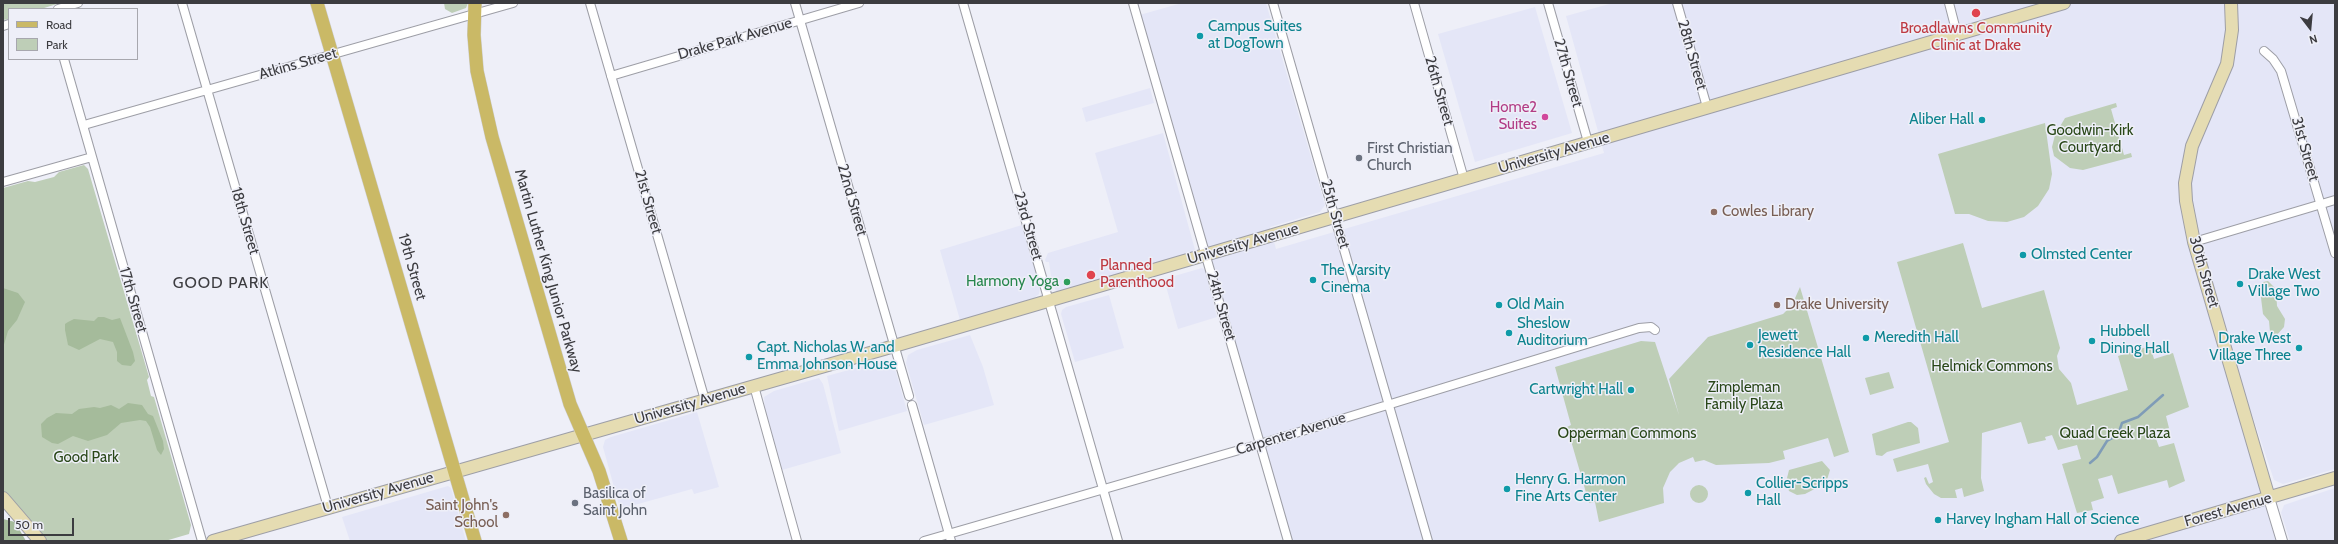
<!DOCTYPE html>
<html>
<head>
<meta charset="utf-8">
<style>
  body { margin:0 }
  #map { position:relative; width:2338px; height:544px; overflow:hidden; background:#eeeff8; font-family:Cabin,sans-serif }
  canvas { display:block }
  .frame { position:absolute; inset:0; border:4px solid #3c3c40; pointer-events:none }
  .legend { position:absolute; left:8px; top:8px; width:130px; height:52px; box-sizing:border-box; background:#eeeff8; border:1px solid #a7a7ae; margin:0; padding:5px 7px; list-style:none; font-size:12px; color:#3c3c40 }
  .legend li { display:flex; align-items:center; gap:8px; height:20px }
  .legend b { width:20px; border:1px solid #a7a7ae }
  .north { position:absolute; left:2290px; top:8px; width:40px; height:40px; -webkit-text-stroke:3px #eeeff8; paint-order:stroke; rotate:164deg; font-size:11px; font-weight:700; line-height:16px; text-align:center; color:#3c3c40 }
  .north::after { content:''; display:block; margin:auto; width:14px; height:18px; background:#3c3c40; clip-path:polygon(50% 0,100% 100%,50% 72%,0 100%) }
  .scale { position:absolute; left:8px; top:518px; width:66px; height:18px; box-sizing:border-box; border:2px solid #3c3c40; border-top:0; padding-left:5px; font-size:12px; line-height:14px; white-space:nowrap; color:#3c3c40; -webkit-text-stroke:3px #eeeff8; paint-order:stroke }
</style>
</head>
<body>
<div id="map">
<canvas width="2338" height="544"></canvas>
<div class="frame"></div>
<ul class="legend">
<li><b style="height:5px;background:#cab966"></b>Road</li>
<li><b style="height:11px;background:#beceb7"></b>Park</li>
</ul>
<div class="north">N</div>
<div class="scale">50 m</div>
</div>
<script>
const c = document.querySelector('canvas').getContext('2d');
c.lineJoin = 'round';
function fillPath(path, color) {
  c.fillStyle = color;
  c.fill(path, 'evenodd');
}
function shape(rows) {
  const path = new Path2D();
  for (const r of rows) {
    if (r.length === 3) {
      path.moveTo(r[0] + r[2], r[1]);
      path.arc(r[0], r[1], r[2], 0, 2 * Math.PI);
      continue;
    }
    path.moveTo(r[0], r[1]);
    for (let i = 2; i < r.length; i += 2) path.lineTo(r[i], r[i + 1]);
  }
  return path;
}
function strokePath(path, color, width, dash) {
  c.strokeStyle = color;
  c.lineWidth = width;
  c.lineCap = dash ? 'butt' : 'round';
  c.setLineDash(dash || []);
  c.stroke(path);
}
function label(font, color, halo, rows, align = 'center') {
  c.font = font + ' Cabin,sans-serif';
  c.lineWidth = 3;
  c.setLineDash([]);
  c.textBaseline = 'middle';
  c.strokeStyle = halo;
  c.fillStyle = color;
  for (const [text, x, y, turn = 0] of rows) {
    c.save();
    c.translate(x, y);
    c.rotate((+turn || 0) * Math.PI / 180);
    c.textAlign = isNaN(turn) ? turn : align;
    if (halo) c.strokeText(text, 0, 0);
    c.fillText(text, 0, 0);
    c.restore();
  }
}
const built = shape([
  [1182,3,1266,3,1325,205,1320,212,1270,227,1276,249,1604,153,1566,16,1613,3,2335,3,2335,469,2283,484,2274,480,2243,388,2236,390,2282,541,1287,541,1136,16],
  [1535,7,1572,133,1475,162,1438,34],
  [1150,88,1154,103,1086,122,1082,108],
  [1163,133,1195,250,1192,253,1060,292,1056,291,1052,283,1049,262,1046,262,1045,260,1048,253,1118,232,1095,153],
  [1022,225,1040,287,1039,294,1034,298,1019,303,960,320,940,250],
  [1202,268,1205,270,1217,317,1178,329,1164,279],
  [1109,295,1124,348,1075,362,1061,314,1062,310,1066,307],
  [970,335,983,367,994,405,924,425,906,363,908,355,917,350],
  [885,360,894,365,907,411,839,431,827,376],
  [819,378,823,384,841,453,782,470,765,409,764,397,774,391],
  [697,412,719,487,694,494,692,489,620,509,603,447,605,440,611,437],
  [448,486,451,488,466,541,350,541,342,517],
  [2335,488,2335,541,2290,541,2281,513,2284,505]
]);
const green = shape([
  [3,3,60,3,41,9,9,9,9,19,3,20],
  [444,3,468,3,466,8,452,13,445,9],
  [2116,103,2117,107,2111,109,2124,155,2131,153,2132,157,2083,170,2070,168,2054,156,2052,147,2055,135,2065,118],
  [2045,123,2052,174,2049,189,2038,206,2024,217,2007,222,1988,221,1969,214,1955,214,1938,154],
  [84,165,88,169,149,377,147,380,151,396,154,397,191,525,189,534,165,541,46,541,3,491,3,188,28,181,35,182,54,177,59,172],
  [1963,243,1982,308,2044,290,2060,348,2057,356,2059,369,2071,383,2077,405,2128,390,2118,356,2150,346,2154,359,2173,353,2189,407,2166,416,2169,428,2154,433,2159,447,2174,443,2185,481,2169,488,2167,480,2118,494,2112,475,2109,476,2098,479,2104,498,2091,502,2093,510,2077,513,2062,464,2081,459,2077,445,2058,450,2052,435,2045,437,2046,440,2028,444,2021,422,1982,433,1981,478,1984,491,1964,497,1962,488,1955,490,1957,498,1941,498,1934,494,1926,484,1924,478,1926,477,1929,484,1933,482,1928,464,1897,472,1893,459,1949,442,1897,262],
  [2268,281,2276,289,2277,306,2285,319,2284,327,2275,337,2270,332,2269,321,2263,314,2261,298,2257,289,2264,286,2263,282],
  [1800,287,1849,452,1834,457,1828,438,1783,451,1785,459,1769,463,1716,465,1704,460,1695,462,1693,457,1679,463,1670,472,1663,488,1664,503,1599,522,1595,502,1589,503,1567,427,1571,425,1555,367,1641,341,1655,342,1679,415,1669,379,1708,337,1783,314,1792,305],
  [1889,372,1894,388,1870,395,1865,378],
  [1908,422,1911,422,1918,428,1920,443,1887,452,1882,456,1876,455,1872,434],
  [1822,461,1830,470,1826,483,1805,494,1797,495,1789,491,1786,482,1789,470],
  [1699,494,9]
]);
const forest = shape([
  [3,288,18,293,25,302,17,320,8,331,3,348],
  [98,317,104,317,112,320,120,318,133,352,135,361,131,366,122,365,117,361,117,352,113,342,100,339,79,350,68,345,65,330,65,324,68,322,74,319,94,321],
  [128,403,142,405,148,414,153,416,163,441,164,449,161,455,157,450,150,427,146,421,140,420,121,423,107,435,88,441,73,436,58,444,52,443,42,437,41,424,47,418,56,413,72,414,79,409,94,407,100,408,111,405,119,409],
  [3,519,15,522,26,541,3,541]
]);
const stream = shape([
  [2090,463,2097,457,2107,441,2118,435,2122,423,2138,417,2163,395]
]);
const minor = shape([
  [182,3,328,507],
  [590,3,705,400],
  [795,3,909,396],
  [963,3,1118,541],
  [1133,3,1288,541],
  [1273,3,1428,541],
  [1414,3,1464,179],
  [1548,3,1588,142],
  [1677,3,1707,107],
  [1949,3,1957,34],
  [58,9,78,3],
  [3,26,9,24],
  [2264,51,2273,59,2281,71,2335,253],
  [64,59,202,541],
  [611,76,859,3],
  [84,125,513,3],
  [3,182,92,157],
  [2194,242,2335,200],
  [754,386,797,541],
  [912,405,951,541],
  [924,541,1260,444,1639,328,1651,327,1655,330]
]);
const tertiary = shape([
  [2269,498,2282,541]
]);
const secondary = shape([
  [2231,3,2232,30,2227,64,2192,146,2185,183,2186,201,2194,242,2269,498],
  [3,498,40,541],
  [213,541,884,349,2064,3],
  [2121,541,2335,478]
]);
const primary = shape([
  [317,3,475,541],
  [475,3,474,35,477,71,492,137,570,404,599,471,621,541]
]);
const markers = [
  [1976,13,5,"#e0444e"],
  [1200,36,4,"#0f9aa8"],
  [1545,117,4,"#d1479c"],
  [1982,120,4,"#0f9aa8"],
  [1359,158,4,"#6b7280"],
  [1714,212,4,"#8d6e63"],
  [2023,255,4,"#0f9aa8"],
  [1091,275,5,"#e0444e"],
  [1313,280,4,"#0f9aa8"],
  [1067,282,4,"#2e9e5b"],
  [2240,284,4,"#0f9aa8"],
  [1499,305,4,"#0f9aa8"],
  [1777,305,4,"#8d6e63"],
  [1509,333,4,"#0f9aa8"],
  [1866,338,4,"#0f9aa8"],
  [2092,341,4,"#0f9aa8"],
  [1750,345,4,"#0f9aa8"],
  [2299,348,4,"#0f9aa8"],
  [749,357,4,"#0f9aa8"],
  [1631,390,4,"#0f9aa8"],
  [1507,489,4,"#0f9aa8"],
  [1748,493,4,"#0f9aa8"],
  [575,503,4,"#6b7280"],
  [506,515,4,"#8d6e63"],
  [1938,520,4,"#0f9aa8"]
];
const cultureNames = [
  ["Campus Suites",1208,27],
  ["at DogTown",1208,44],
  ["Aliber Hall",1974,120,"right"],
  ["Olmsted Center",2031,255],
  ["The Varsity",1321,271],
  ["Cinema",1321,288],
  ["Drake West",2248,275],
  ["Village Two",2248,292],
  ["Old Main",1507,305],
  ["Sheslow",1517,324],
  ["Auditorium",1517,341],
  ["Hubbell",2100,332],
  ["Dining Hall",2100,349],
  ["Jewett",1758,336],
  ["Residence Hall",1758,353],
  ["Meredith Hall",1874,338],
  ["Drake West",2291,339,"right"],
  ["Village Three",2291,356,"right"],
  ["Capt. Nicholas W. and",757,348],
  ["Emma Johnson House",757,365],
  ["Cartwright Hall",1623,390,"right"],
  ["Henry G. Harmon",1515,480],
  ["Fine Arts Center",1515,497],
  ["Collier-Scripps",1756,484],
  ["Hall",1756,501],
  ["Harvey Ingham Hall of Science",1946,520]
];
const healthNames = [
  ["Broadlawns Community",1976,29],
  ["Clinic at Drake",1976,46],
  ["Planned",1100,266,"left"],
  ["Parenthood",1100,283,"left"]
];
const streetNames = [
  ["Drake Park Avenue",735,39,-16],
  ["28th Street",1692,55,74],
  ["Atkins Street",298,64,-16],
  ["27th Street",1568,73,74],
  ["26th Street",1439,91,74],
  ["31st Street",2305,149,74],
  ["University Avenue",1554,153,-16],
  ["22nd Street",852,200,74],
  ["21st Street",648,202,74],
  ["25th Street",1335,214,74],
  ["18th Street",245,221,74],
  ["23rd Street",1028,226,74],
  ["University Avenue",1243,244,-16],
  ["19th Street",412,267,74],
  ["Martin Luther King Junior Parkway",548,271,74],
  ["30th Street",2204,272,74],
  ["17th Street",133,300,74],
  ["24th Street",1221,306,74],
  ["University Avenue",690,404,-16],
  ["Carpenter Avenue",1291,434,-17],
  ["University Avenue",378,493,-16],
  ["Forest Avenue",2228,510,-16]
];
const hotelNames = [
  ["Home2",1537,108],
  ["Suites",1537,125]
];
const parkNames = [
  ["Goodwin-Kirk",2090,131],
  ["Courtyard",2090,148],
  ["Helmick Commons",1992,367],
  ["Zimpleman",1744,388],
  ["Family Plaza",1744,405],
  ["Opperman Commons",1627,434],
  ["Quad Creek Plaza",2115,434],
  ["Good Park",86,458]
];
const worshipNames = [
  ["First Christian",1367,149],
  ["Church",1367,166],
  ["Basilica of",583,494],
  ["Saint John",583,511]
];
const educationNames = [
  ["Cowles Library",1722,212],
  ["Drake University",1785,305],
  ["Saint John's",498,506,"right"],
  ["School",498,523,"right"]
];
const leisureNames = [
  ["Harmony Yoga",1059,282]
];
const neighbourhoodNames = [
  ["GOOD PARK",221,283]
];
fillPath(built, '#e4e6f7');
fillPath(green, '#beceb7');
fillPath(forest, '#a5bb9b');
strokePath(stream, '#7f9cb7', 2.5);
strokePath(minor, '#9d9ea6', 10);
strokePath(tertiary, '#9d9ea6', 12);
strokePath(secondary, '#9d9ea6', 14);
strokePath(primary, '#cccccd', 14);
strokePath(minor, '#fff', 8);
strokePath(tertiary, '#fff', 10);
strokePath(secondary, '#e5dcb2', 12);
strokePath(primary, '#cab966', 13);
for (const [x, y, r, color] of markers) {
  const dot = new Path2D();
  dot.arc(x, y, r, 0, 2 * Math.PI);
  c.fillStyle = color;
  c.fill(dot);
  strokePath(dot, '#eeeff8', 1.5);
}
label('15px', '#0d838f', '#eeeff8', cultureNames, 'left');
label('15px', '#be3a42', '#eeeff8', healthNames);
label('15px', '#3c3c40', '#eeeff8', streetNames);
label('15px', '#b23c85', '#eeeff8', hotelNames, 'right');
label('15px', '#294718', '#eeeff8', parkNames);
label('15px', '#5b616d', '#eeeff8', worshipNames, 'left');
label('15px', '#785e54', '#eeeff8', educationNames, 'left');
label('15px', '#27864d', '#eeeff8', leisureNames, 'right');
c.letterSpacing = '1px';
label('16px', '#3c3c40', '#eeeff8', neighbourhoodNames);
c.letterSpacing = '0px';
</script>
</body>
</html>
